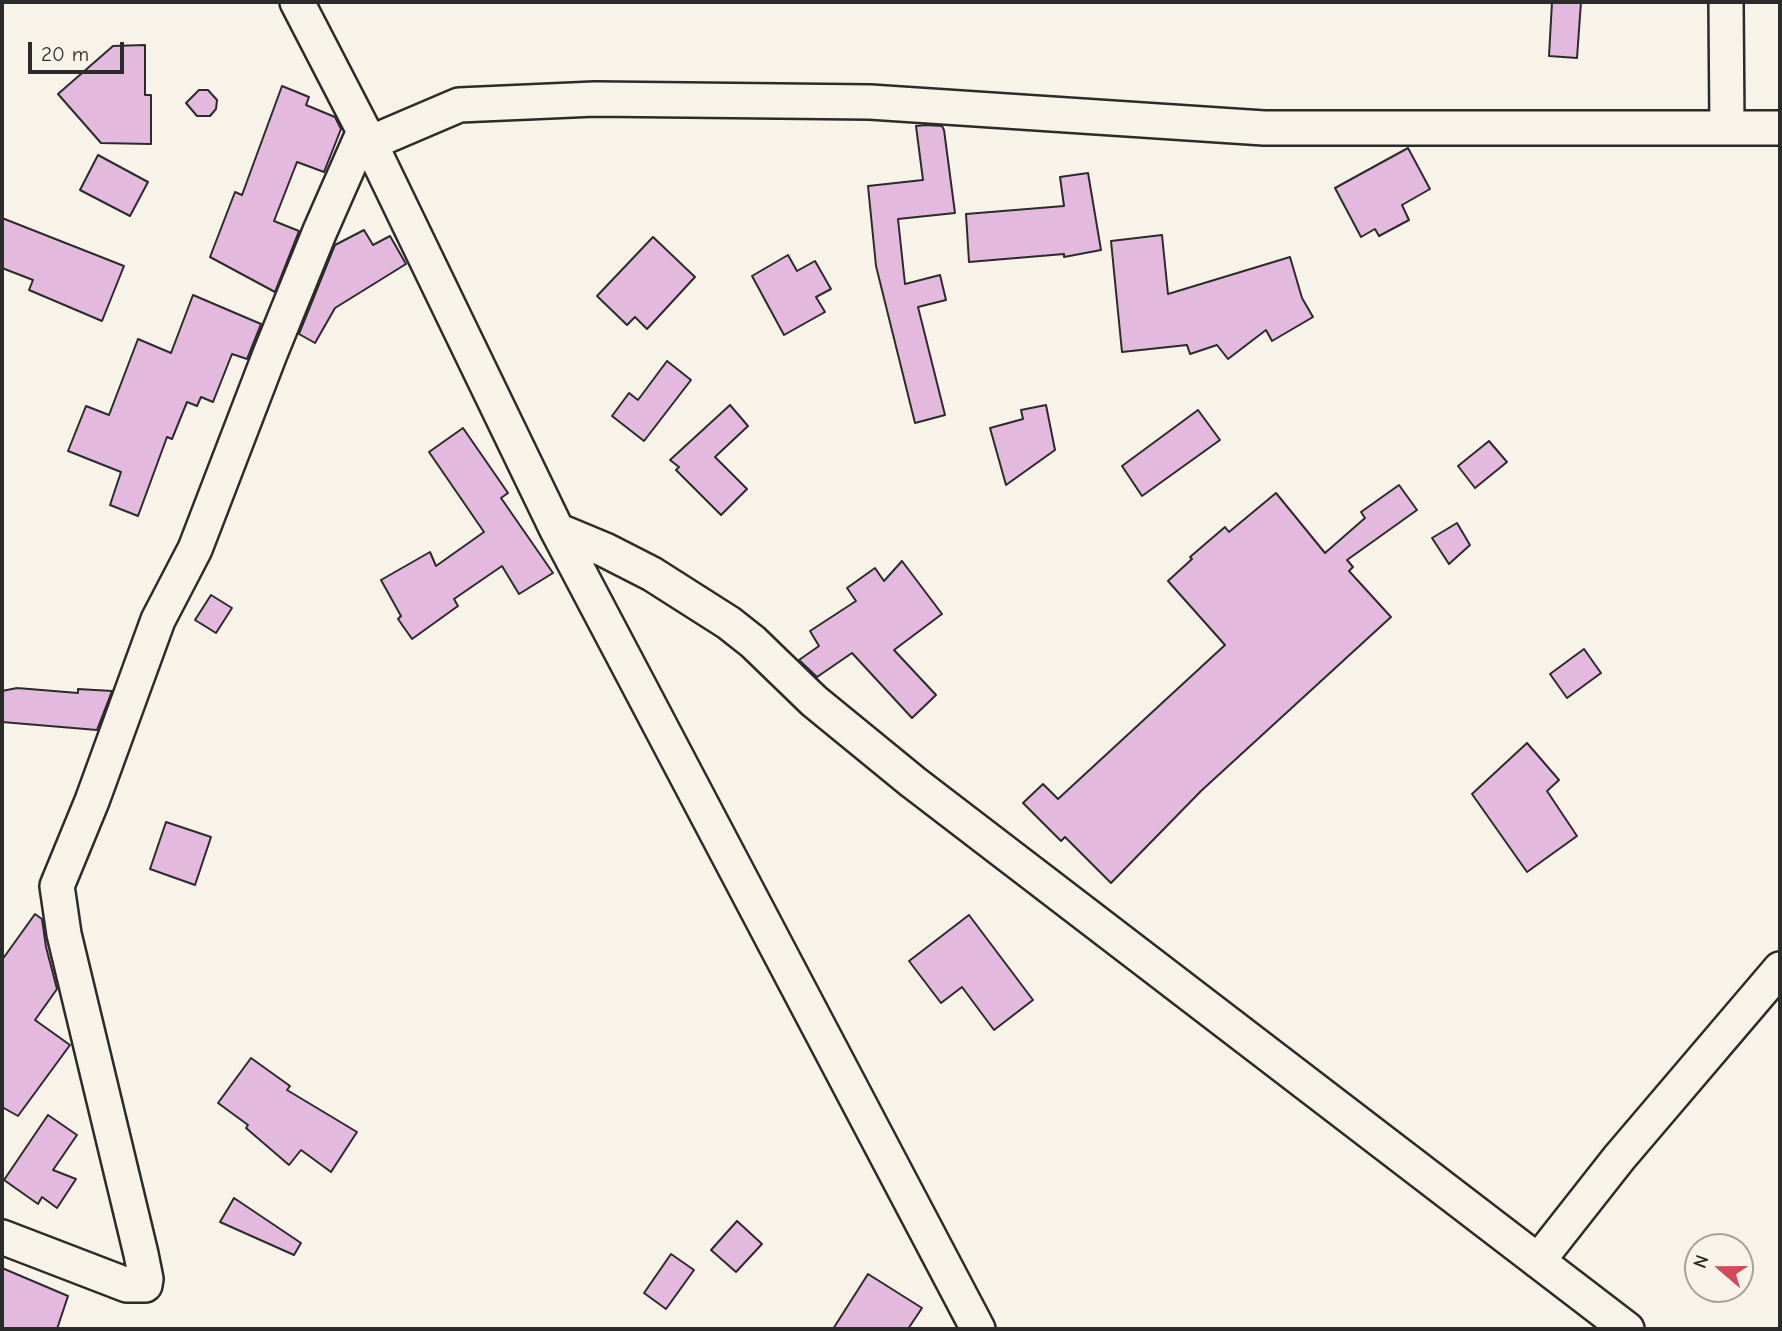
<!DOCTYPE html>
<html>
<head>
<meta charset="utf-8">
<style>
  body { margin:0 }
  #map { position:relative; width:1782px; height:1331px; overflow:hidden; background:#f7f3e8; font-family:"Comic Neue",sans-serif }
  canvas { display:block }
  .frame { position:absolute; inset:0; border:4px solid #2b2b2b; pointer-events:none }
  .north { position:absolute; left:1684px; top:1233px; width:70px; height:70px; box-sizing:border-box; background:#f7f3e8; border:2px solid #a5a39c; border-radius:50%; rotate:290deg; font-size:19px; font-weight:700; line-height:28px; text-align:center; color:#2b2b2b }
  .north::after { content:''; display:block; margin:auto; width:24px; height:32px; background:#d1495b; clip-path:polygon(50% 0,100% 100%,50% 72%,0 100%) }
  .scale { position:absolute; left:28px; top:42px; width:96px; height:32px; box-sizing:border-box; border:4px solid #2b2b2b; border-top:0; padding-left:9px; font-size:21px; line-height:24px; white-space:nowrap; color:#2b2b2b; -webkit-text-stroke:5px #f7f3e8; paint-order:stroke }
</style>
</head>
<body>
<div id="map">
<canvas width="1782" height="1331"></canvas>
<div class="frame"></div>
<div class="north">N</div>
<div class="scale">20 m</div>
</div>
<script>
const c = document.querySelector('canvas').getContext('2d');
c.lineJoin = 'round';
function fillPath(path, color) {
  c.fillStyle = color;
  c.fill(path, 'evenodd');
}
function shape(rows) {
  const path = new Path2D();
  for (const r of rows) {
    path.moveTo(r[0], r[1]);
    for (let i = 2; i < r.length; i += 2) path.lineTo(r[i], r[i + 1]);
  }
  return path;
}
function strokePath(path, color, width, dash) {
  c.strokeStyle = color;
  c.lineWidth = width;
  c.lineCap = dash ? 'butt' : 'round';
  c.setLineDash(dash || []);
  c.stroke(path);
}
const building = shape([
  [1552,2,1581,2,1577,58,1549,56,1552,2],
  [145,45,145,95,151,95,151,144,101,143,58,94,113,46,145,45],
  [282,86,309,97,306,105,335,117,341,129,324,172,297,162,274,221,299,231,275,292,210,257,235,192,242,195,282,86],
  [199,90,208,90,217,100,216,109,210,116,197,116,186,103,199,90],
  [926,125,942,126,944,130,955,213,898,219,905,284,940,275,946,300,918,307,945,415,915,423,876,266,868,186,923,180,916,126,926,125],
  [1408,148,1430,189,1402,205,1409,220,1379,236,1375,229,1361,237,1335,188,1408,148],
  [98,155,148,182,130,216,80,190,98,155],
  [1088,173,1101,250,1064,257,1064,254,969,262,966,214,1064,206,1060,177,1088,173],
  [2,218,124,266,102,321,29,290,33,280,2,268,2,218],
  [364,230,373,245,390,236,406,264,335,308,315,343,299,334,335,245,364,230],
  [1162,235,1168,294,1290,257,1302,298,1313,317,1272,341,1266,330,1228,359,1217,345,1190,354,1187,345,1122,352,1111,241,1162,235],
  [653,237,695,277,647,329,635,317,627,325,597,296,653,237],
  [788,255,797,271,815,261,831,289,816,297,825,312,784,335,752,276,788,255],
  [193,295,261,324,247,359,232,354,213,402,201,397,197,406,187,402,172,439,167,437,138,516,110,505,121,472,68,451,86,406,109,415,138,339,171,353,193,295],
  [667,361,691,380,644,441,612,416,629,393,638,400,667,361],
  [730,405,748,426,715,457,747,489,721,515,676,470,679,467,670,460,730,405],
  [1046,405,1055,450,1006,485,990,428,1023,419,1021,410,1046,405],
  [1198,410,1220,440,1142,496,1122,466,1198,410],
  [463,428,508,493,501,498,553,573,519,594,502,566,454,599,458,606,412,639,398,619,401,616,381,580,430,552,436,566,484,532,429,452,463,428],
  [1489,441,1507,462,1475,488,1458,466,1489,441],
  [1399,485,1417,510,1347,560,1353,567,1349,571,1391,617,1201,791,1111,883,1065,837,1061,841,1023,803,1043,784,1058,799,1225,645,1168,581,1192,559,1190,557,1225,527,1229,532,1276,493,1325,553,1365,518,1361,512,1399,485],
  [1457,523,1470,545,1449,564,1432,538,1457,523],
  [902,561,942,614,894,650,936,695,912,718,852,653,817,677,799,660,819,646,810,631,856,601,847,588,875,568,884,581,902,561],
  [211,595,232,608,216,633,195,620,211,595],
  [1584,649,1601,673,1567,698,1550,674,1584,649],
  [17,688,78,693,78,689,112,691,97,730,2,722,2,691,17,688],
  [1527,743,1559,780,1547,791,1577,836,1527,872,1472,794,1527,743],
  [166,822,211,837,195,885,150,869,166,822],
  [35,914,42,919,46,947,57,989,35,1020,70,1045,18,1116,2,1107,2,960,35,914],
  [969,915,1033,1000,994,1030,962,987,941,1003,909,961,969,915],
  [251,1058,290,1086,287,1090,357,1132,331,1172,301,1150,289,1165,246,1128,248,1125,218,1103,251,1058],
  [48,1115,77,1135,53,1170,76,1179,57,1208,42,1197,38,1204,4,1180,48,1115],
  [234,1198,301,1243,294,1255,220,1222,234,1198],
  [737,1221,762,1244,736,1272,711,1250,737,1221],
  [671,1254,694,1270,666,1309,644,1293,671,1254],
  [2,1268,68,1296,57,1329,2,1329,2,1268],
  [868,1274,922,1308,908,1329,833,1329,868,1274]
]);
const minor = shape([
  [297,2,370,143,557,530,978,1329],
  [1726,2,1727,128],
  [370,143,459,105,595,99,870,102,1264,128,1780,128],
  [557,530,605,550,652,574,729,623,753,642,814,701,913,782,1627,1329],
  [2,1237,127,1285,145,1285,146,1279,141,1254,64,934,57,886,92,801,158,620,195,549,270,354,320,231,364,131],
  [1538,1261,1619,1158,1780,969]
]);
fillPath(building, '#e4b9de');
strokePath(building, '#2b2b2b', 2);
strokePath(minor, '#2b2b2b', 38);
strokePath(minor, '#f7f3e8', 33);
</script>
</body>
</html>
